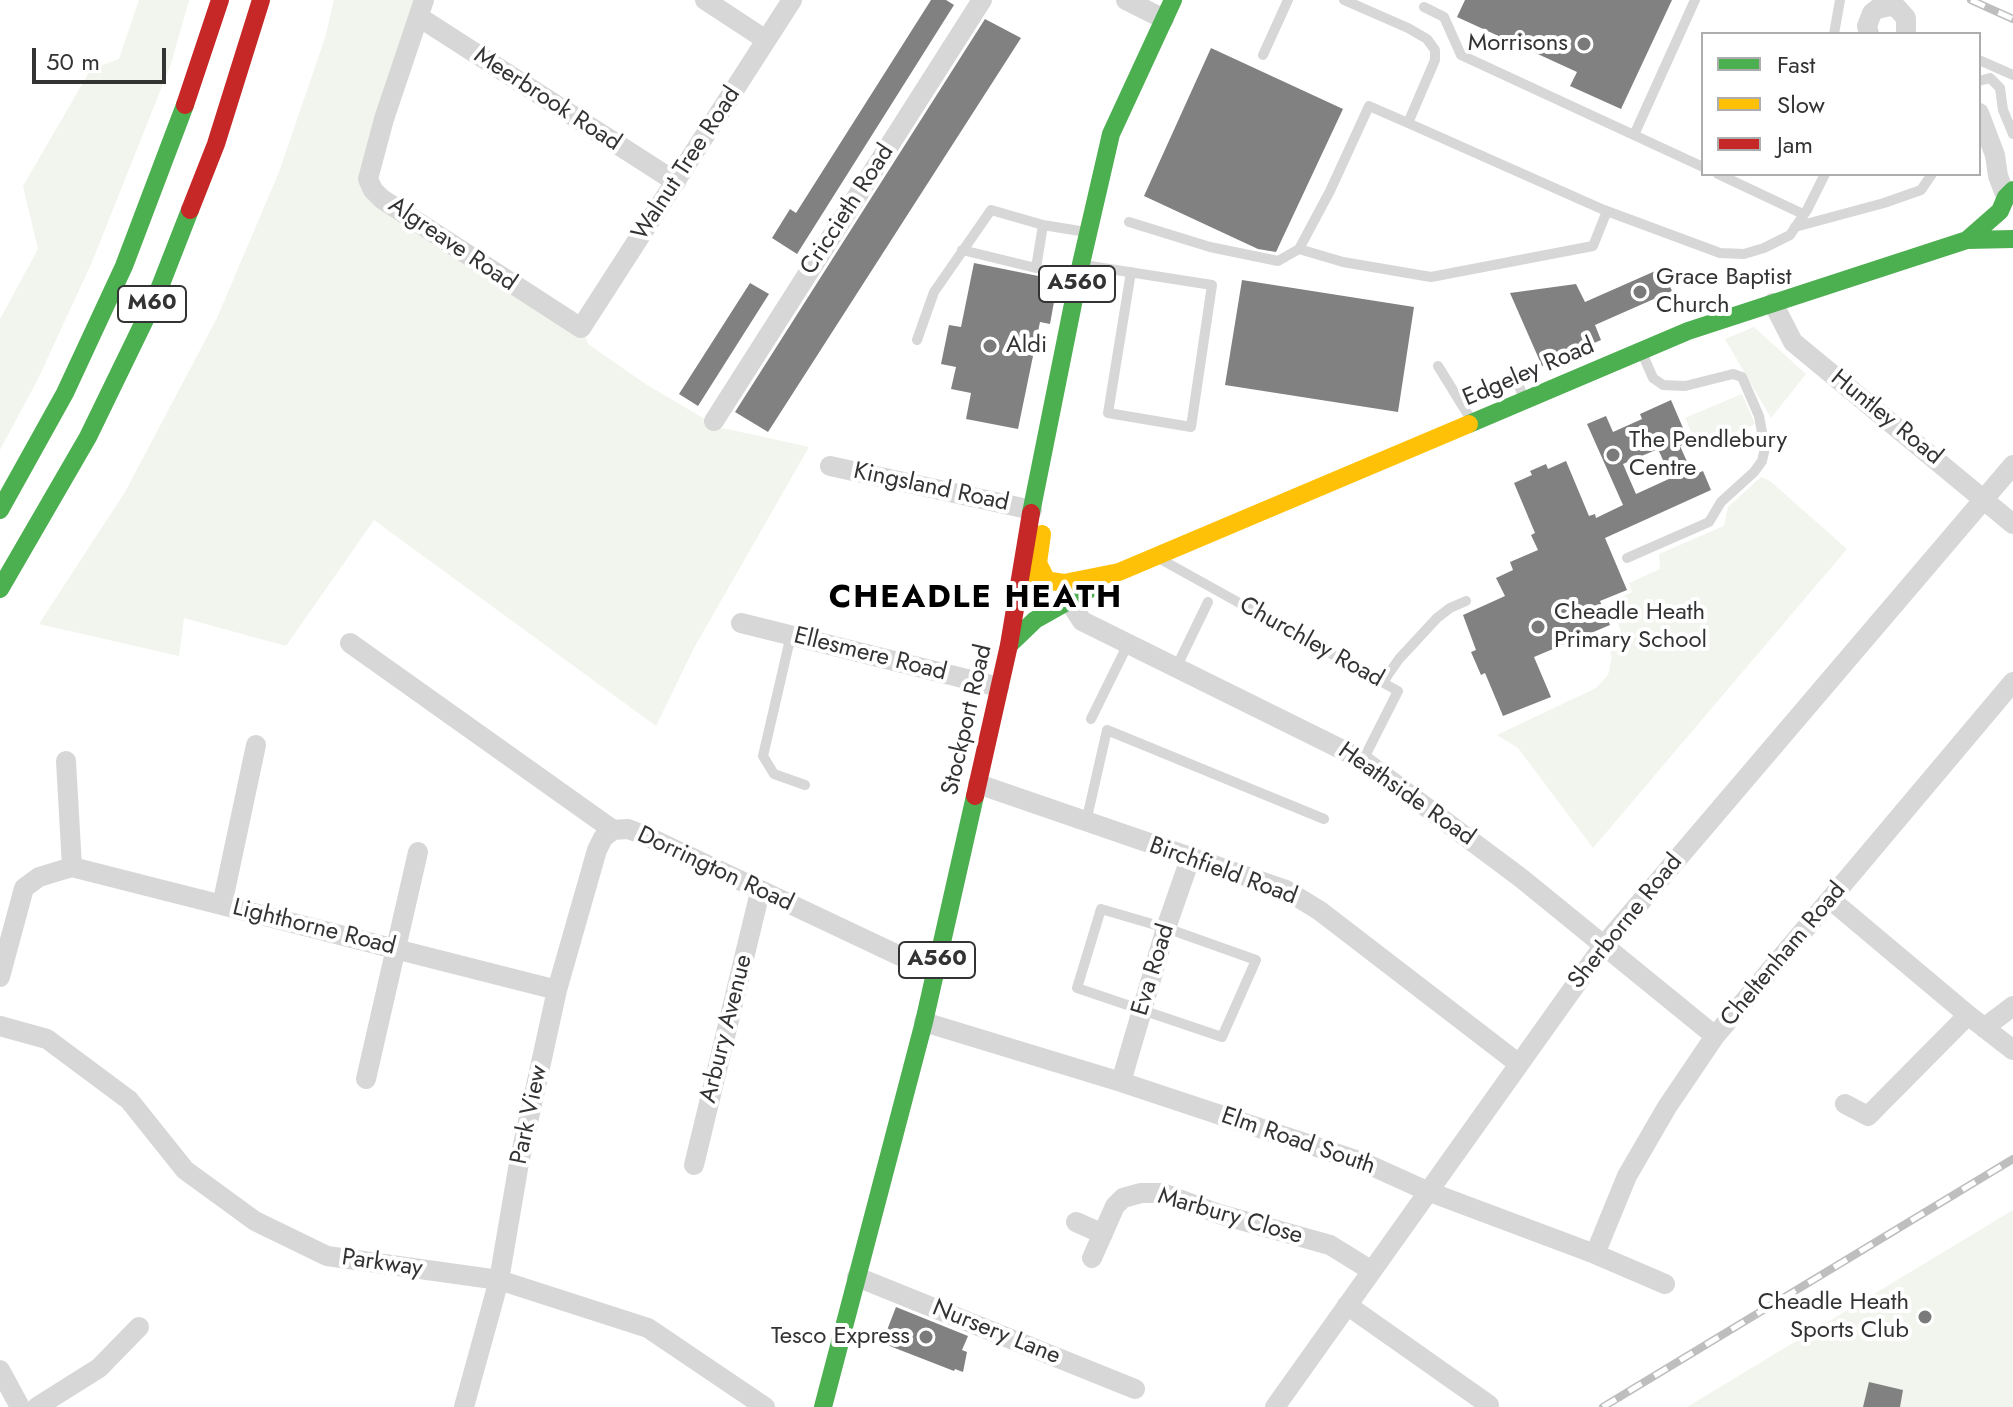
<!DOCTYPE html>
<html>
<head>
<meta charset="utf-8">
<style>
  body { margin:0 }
  #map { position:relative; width:2013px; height:1407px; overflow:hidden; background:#fff; font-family:Jost,sans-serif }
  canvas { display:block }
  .legend { position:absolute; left:1701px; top:32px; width:280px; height:144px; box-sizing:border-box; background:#fff; border:2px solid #adadad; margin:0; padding:10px 14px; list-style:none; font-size:24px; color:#333 }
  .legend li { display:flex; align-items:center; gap:16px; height:40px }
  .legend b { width:40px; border:2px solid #adadad }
  .scale { position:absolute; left:32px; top:48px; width:134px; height:36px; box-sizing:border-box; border:4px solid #333; border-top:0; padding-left:10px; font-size:24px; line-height:28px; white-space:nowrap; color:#333; -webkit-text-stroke:6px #fff; paint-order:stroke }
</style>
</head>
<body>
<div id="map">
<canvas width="2013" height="1407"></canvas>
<ul class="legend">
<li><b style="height:10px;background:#4caf50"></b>Fast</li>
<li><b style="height:10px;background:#ffc107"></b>Slow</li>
<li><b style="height:10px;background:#c62828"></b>Jam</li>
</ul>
<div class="scale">50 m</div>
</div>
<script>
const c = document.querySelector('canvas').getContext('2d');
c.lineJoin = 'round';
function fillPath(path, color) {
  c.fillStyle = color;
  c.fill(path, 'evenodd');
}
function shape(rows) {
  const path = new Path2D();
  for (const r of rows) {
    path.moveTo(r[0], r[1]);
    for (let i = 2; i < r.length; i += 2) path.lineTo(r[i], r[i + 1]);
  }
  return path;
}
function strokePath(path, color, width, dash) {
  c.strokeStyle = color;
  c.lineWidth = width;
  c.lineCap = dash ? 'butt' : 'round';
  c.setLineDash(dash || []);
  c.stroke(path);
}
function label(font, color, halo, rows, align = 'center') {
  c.font = font + ' Jost,sans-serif';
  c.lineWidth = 8;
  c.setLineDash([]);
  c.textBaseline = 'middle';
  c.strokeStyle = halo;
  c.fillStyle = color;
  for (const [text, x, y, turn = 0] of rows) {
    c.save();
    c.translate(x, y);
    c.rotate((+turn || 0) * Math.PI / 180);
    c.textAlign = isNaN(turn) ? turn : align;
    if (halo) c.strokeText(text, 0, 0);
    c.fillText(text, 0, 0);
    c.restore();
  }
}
const green = shape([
  [139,0,189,0,171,64,92,262,38,379,0,450,0,319,38,249,23,186,91,69,119,59],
  [334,0,417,0,362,176,584,330,588,344,644,383,718,427,809,447,694,648,656,726,374,520,286,646,184,618,179,656,39,624,125,492,217,318,279,172,325,38],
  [1754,327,1806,374,1771,418,1725,339],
  [1742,394,1755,424,1698,448,1685,418],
  [1761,477,1770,481,1847,549,1593,848,1518,748,1497,735,1596,688,1608,675,1612,657,1607,643,1623,636,1613,612,1617,610,1613,601,1632,592,1629,583,1660,569,1659,554,1724,526,1728,507],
  [2013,1210,2013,1407,1687,1407]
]);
const building = shape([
  [931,0,946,0,954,5,797,254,772,238,790,209,796,213],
  [1465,0,1672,0,1621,109,1570,86,1577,72,1457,17],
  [985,19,1021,38,768,432,735,412],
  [1211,48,1343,109,1276,252,1258,249,1144,196],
  [974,263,1058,280,1050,324,1040,322,1018,429,966,419,971,393,951,389,956,367,941,364,949,325,961,327],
  [1662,268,1672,291,1595,325,1601,340,1542,366,1510,293,1576,284,1585,302],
  [1242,280,1414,307,1398,412,1225,385],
  [750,283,769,294,698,406,679,394],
  [1671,400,1689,442,1680,446,1693,475,1703,471,1711,490,1605,538,1627,590,1600,601,1610,625,1534,657,1551,697,1503,716,1485,673,1481,675,1471,652,1476,650,1463,615,1505,596,1496,578,1513,570,1510,562,1538,550,1531,535,1535,533,1514,483,1532,475,1530,471,1546,464,1548,469,1566,461,1589,516,1595,514,1596,518,1623,505,1587,424,1606,416,1613,432,1642,419,1640,414],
  [1658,449,1671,478,1636,494,1623,464],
  [896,1307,968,1336,962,1350,967,1352,963,1372,955,1369,954,1371,882,1343],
  [1869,1382,1903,1390,1900,1407,1863,1407]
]);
const lane = shape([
  [1344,0,1408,28,1427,39,1435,50,1435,60,1408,123,1604,210,1720,253,1744,254,1764,248,1790,235,1807,210,1825,174],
  [1424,7,1444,17,1461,55,1703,167],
  [1834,34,1840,0],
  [1263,55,1288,0],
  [1979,60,2013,75],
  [1979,81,1990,78,2000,88,2003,110,2013,134],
  [1634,135,1695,0],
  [1718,174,1803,214],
  [1129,222,1210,247,1278,261,1299,249,1343,262,1431,277,1593,246,1607,211],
  [1795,227,1884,203,1921,190,1932,174],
  [1299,249,1330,191,1369,106,1408,123],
  [962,250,1036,268,1043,225],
  [1084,265,1212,285,1191,427,1108,413,1131,272],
  [917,340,934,292,991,210,1043,225,1086,232],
  [1438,366,1472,421],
  [1517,381,1524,399],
  [1627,558,1709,522,1721,502,1754,472,1762,461,1765,448,1759,416,1742,377,1733,374,1685,386,1663,385,1653,378,1642,353],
  [1162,560,1398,691,1363,760],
  [791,635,763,756,774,774,805,785],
  [1176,668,1208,602],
  [1383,682,1399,659,1437,618,1450,608,1466,601],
  [1091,719,1128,644],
  [1086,822,1107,730,1324,819],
  [1101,909,1166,928,1256,960,1222,1037,1077,988,1101,909]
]);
const street = shape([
  [424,0,384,119,368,179,373,190,382,199,581,328,792,0],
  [705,0,766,40],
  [1126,0,1164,19],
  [419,17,676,182],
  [1869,34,1867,26,1872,13,1877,9,1890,6,1897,8,1906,18,1906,34],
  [1979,113,1995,155,1998,176,2006,197],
  [1773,303,1793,342,2013,524],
  [714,421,982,0],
  [830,466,1032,510],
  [1069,601,1082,621,1363,760,1521,878,1715,1036],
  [741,623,999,687],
  [350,643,613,830,628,829,644,835,934,972],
  [978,784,1286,890,1320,911,1519,1064],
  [72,867,557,990],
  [1831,900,1968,1015,2013,1050],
  [222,905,256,745],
  [0,977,24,888,39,877,72,867,66,761],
  [924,1022,1121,1082,1365,1163,1427,1191,1595,1254,1665,1284],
  [0,1026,47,1039,129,1100,185,1170,255,1221,327,1256,499,1280,648,1328,765,1407],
  [1984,1028,2013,1006],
  [366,1079,418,852],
  [1121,1082,1166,928,1190,859],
  [1845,1104,1868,1116,1968,1015],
  [694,1165,760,892],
  [1076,1222,1103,1234],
  [1595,1254,1627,1176,1667,1107,1715,1036,2013,682],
  [1092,1258,1115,1206,1123,1198,1141,1193,1163,1193,1219,1214,1330,1245,1372,1271],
  [857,1277,1135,1389],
  [1347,1305,1489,1405],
  [0,1370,20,1407],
  [37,1407,99,1368,139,1327],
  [464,1407,499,1280,519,1163,557,990,597,850,603,838,613,830],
  [1275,1407,1604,945,2013,465]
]);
const fast = shape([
  [1967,240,2000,211,2006,197,2013,190],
  [1469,424,1688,331,1967,240,2013,239],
  [0,510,65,393,124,266,185,105],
  [1031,513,1081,264,1111,134,1173,0],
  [0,589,88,437,156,297,190,210],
  [1009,645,1035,620,1097,585],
  [823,1407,924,1022,975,796]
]);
const slow = shape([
  [1042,534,1038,563,1047,581],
  [1025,577,1064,583,1119,572,1469,424]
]);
const jam = shape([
  [185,105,220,0],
  [190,210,216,144,261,0],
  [975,796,1009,645,1031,513]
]);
const rail = shape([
  [1971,0,2013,19],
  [1603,1407,2013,1159]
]);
const markers = [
  [1584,44,8,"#7a7a7a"],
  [1640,292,8,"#7a7a7a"],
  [990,346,8,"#7a7a7a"],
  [1613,455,8,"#7a7a7a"],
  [1538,627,8,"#7a7a7a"],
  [1925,1317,8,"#7a7a7a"],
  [926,1337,8,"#7a7a7a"]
];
const shields = [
  [1077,284,76],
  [152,304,68],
  [937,960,76]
];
const shieldNames = [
  ["A560",1077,284],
  ["M60",152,304],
  ["A560",937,960]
];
const poiNames = [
  ["Morrisons",1568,44,"right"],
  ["Grace Baptist",1656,278],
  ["Church",1656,306],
  ["Aldi",1006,346],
  ["The Pendlebury",1629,441],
  ["Centre",1629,469],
  ["Cheadle Heath",1554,613],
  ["Primary School",1554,641],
  ["Cheadle Heath",1909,1303,"right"],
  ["Sports Club",1909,1331,"right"],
  ["Tesco Express",910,1337,"right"]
];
const streetNames = [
  ["Meerbrook Road",547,100,33],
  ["Walnut Tree Road",687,164,-57],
  ["Criccieth Road",848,210,-57],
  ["Algreave Road",452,245,34],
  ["Edgeley Road",1529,373,-23],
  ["Huntley Road",1886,418,39],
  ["Kingsland Road",931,488,12],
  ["Churchley Road",1311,643,29],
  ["Ellesmere Road",870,655,14],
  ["Stockport Road",968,720,-77],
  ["Heathside Road",1406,795,35],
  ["Dorrington Road",715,870,25],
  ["Birchfield Road",1223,872,20],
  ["Sherborne Road",1626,922,-51],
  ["Lighthorne Road",314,928,14],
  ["Cheltenham Road",1784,955,-50],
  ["Eva Road",1154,970,-73],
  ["Arbury Avenue",727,1029,-76],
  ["Park View",530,1115,-78],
  ["Elm Road South",1298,1142,19],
  ["Marbury Close",1230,1217,16],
  ["Parkway",382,1264,8],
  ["Nursery Lane",996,1333,22]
];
const districtNames = [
  ["CHEADLE HEATH",976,599]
];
fillPath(green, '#f1f5ed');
fillPath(building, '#818181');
strokePath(lane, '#d7d7d7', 10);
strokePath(street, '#d7d7d7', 20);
strokePath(fast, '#4caf50', 18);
strokePath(slow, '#ffc107', 18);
strokePath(jam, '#c62828', 18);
strokePath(rail, '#bebebe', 8);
strokePath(rail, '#fff', 5, [15]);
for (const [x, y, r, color] of markers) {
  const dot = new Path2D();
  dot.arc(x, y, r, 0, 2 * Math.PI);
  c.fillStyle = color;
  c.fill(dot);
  strokePath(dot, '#fff', 3);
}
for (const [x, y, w] of shields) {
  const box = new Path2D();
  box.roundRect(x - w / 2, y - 18, w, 36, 6);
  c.fillStyle = '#fff';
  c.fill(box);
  strokePath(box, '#333', 2);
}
label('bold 22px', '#333', null, shieldNames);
label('24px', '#333', '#fff', poiNames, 'left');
label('24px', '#333', '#fff', streetNames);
c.letterSpacing = '2px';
label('bold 32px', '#000', '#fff', districtNames);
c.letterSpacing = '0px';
</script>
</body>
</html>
